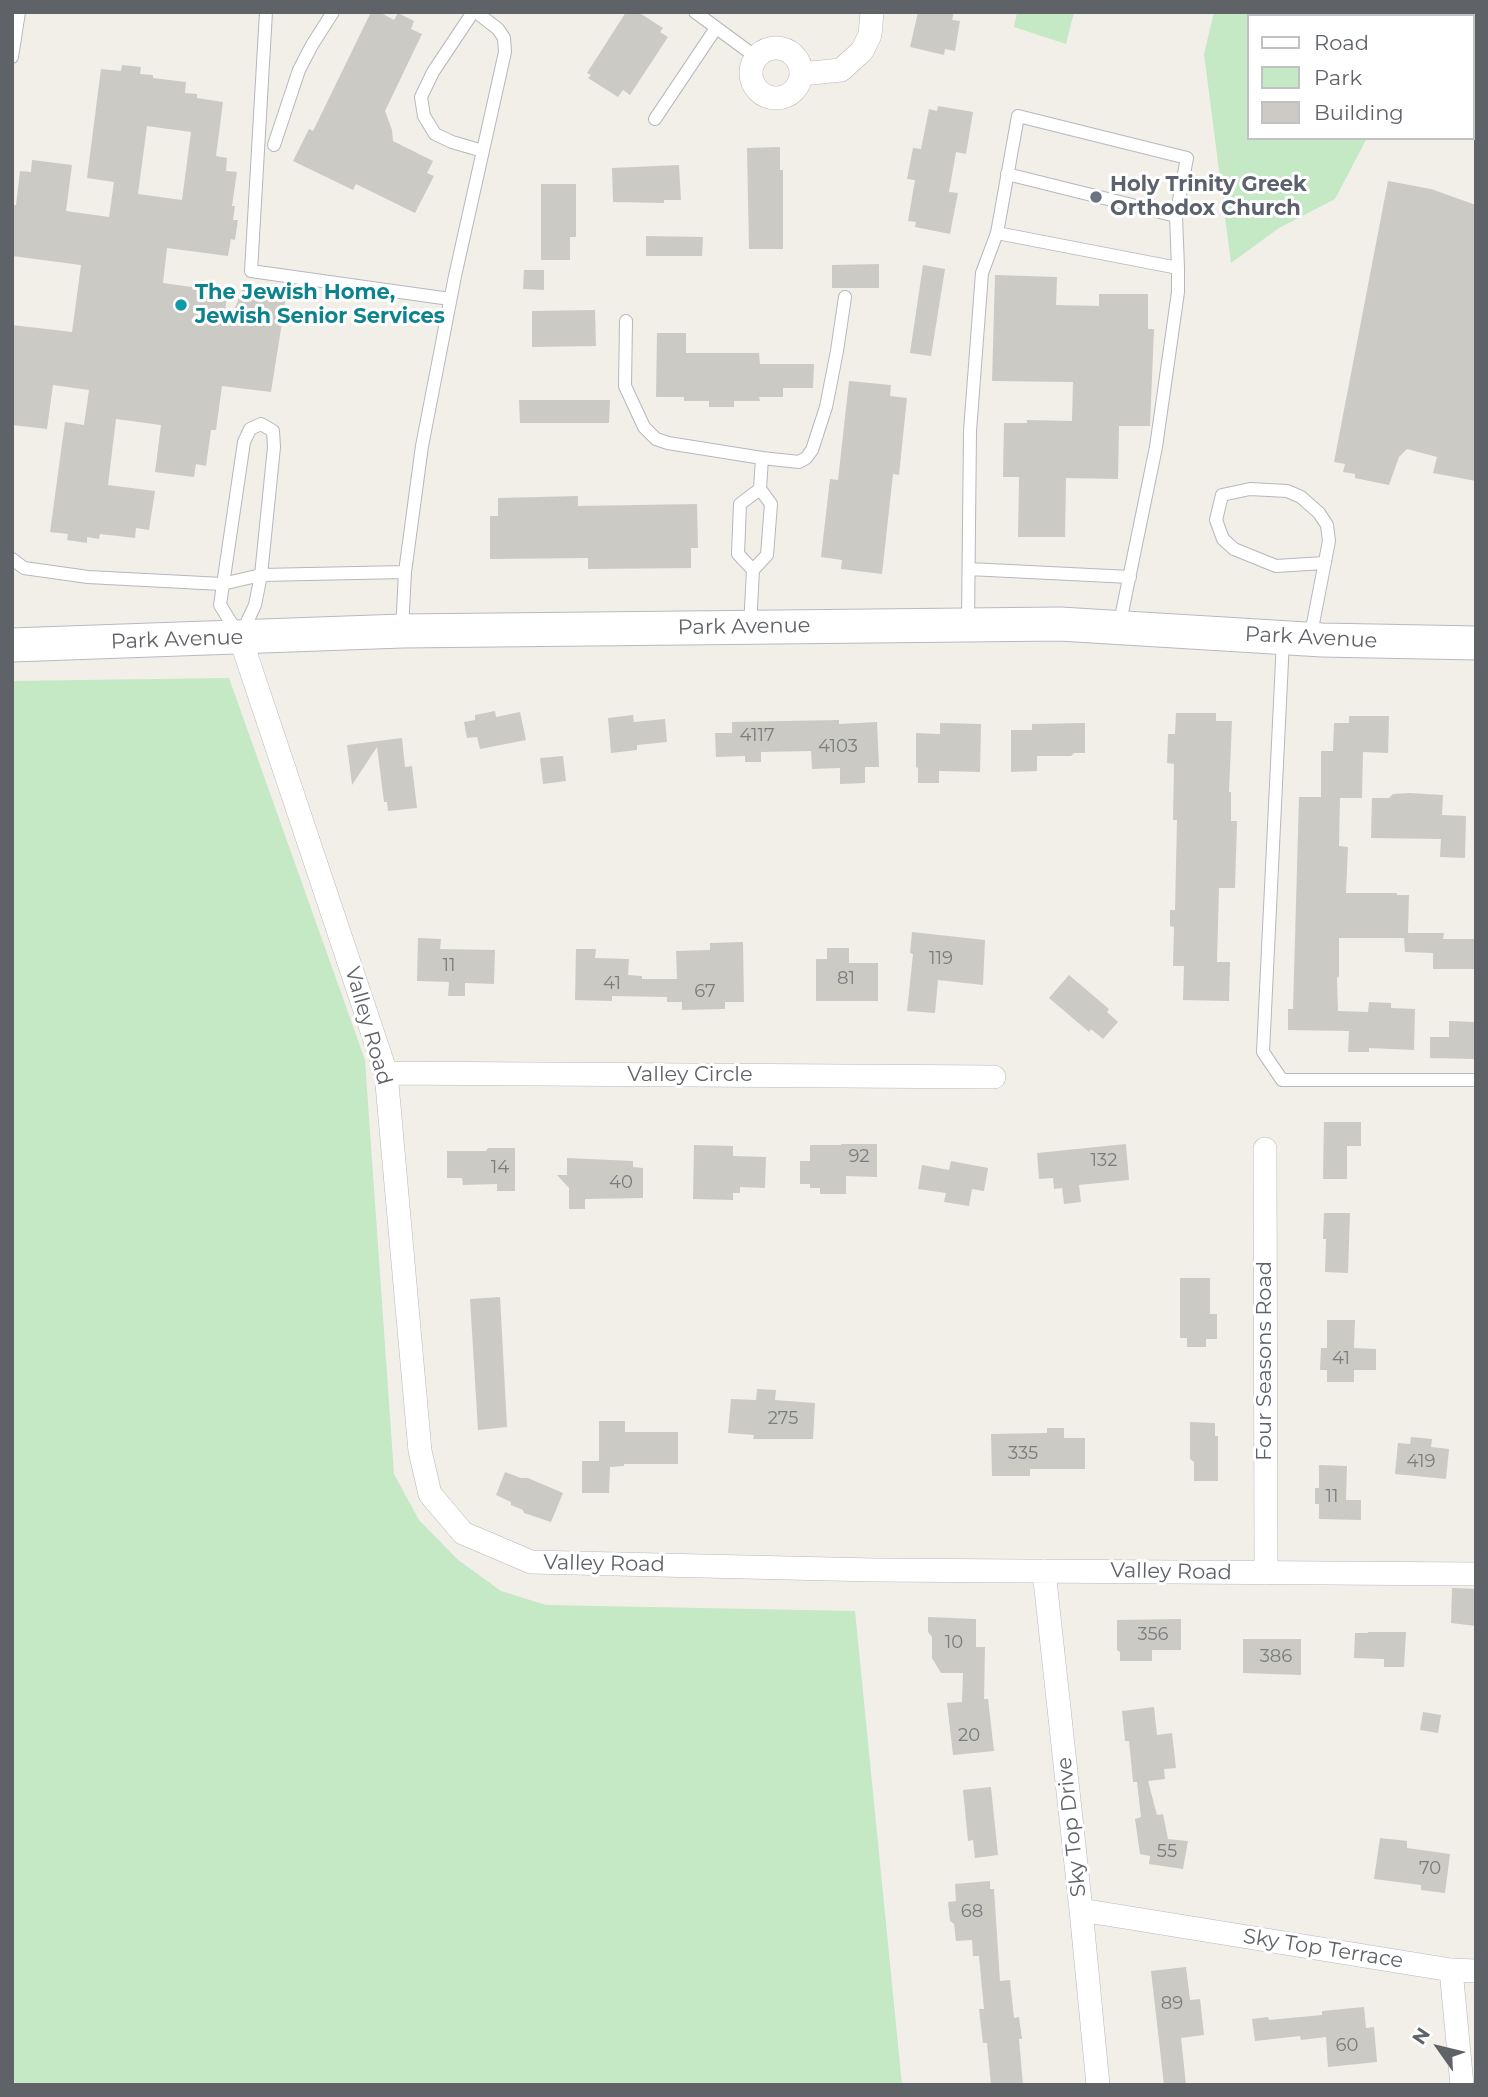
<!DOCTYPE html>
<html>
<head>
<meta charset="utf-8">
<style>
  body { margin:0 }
  #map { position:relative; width:1488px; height:2097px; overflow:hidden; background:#f1efe8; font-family:Montserrat,sans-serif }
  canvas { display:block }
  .frame { position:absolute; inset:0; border:14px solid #5f6368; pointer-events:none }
  .legend { position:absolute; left:1247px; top:14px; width:228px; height:126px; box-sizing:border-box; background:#fff; border:2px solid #bfc1c3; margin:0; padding:9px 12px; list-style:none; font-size:21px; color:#5f6368 }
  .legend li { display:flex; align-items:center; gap:14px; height:35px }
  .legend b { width:35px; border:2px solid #bfc1c3 }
  .north { position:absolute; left:1404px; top:2013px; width:70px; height:70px; -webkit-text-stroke:5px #fff; paint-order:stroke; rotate:304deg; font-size:19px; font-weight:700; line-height:28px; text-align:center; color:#5f6368 }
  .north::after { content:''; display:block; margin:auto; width:24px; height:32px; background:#5f6368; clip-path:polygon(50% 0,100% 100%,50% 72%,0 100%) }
</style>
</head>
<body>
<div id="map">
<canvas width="1488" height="2097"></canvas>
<div class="frame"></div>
<ul class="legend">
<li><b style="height:9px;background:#fff"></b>Road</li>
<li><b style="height:19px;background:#c5e8c5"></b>Park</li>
<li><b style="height:19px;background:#cccac5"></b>Building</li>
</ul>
<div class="north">N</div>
</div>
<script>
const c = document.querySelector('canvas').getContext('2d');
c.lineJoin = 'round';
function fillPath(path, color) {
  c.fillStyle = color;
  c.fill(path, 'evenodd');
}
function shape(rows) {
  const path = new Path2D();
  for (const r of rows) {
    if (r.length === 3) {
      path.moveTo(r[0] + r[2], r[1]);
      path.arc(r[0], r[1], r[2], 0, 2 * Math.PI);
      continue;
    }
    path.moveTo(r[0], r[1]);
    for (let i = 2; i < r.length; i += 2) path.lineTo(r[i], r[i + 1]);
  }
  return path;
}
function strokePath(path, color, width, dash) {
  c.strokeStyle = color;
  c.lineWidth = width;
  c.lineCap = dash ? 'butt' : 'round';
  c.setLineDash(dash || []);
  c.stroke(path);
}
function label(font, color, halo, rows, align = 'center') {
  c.font = font + ' Montserrat,sans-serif';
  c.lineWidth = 6;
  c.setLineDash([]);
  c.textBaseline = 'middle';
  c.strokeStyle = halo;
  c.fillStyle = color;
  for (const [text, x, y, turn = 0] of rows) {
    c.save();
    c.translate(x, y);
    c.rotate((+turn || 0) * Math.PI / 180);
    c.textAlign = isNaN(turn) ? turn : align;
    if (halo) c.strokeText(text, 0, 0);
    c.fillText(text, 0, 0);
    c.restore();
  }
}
const green = shape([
  [1017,12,1074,12,1066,44,1014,27],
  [1214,12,1476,12,1476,56,1472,58,1472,16,1248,16,1248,138,1367,138,1335,199,1279,228,1231,263,1204,54],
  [229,678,365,1060,394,1474,419,1520,457,1559,501,1591,546,1605,855,1611,902,2085,12,2085,12,681]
]);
const building = shape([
  [371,12,379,12,394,20,398,13,414,21,411,29,422,34,385,111,392,130,393,141,433,161,427,173,434,176,415,213,356,184,353,190,293,161,309,129,313,131],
  [626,12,638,12,663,28,660,32,668,37,630,95,623,90,618,97,588,78,591,75,587,73],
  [918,12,954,12,952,20,960,21,955,51,945,49,944,55,910,47],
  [122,65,141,67,140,74,153,75,153,78,186,82,185,93,197,94,197,98,223,102,216,156,227,158,226,171,237,172,232,206,235,206,233,220,238,220,235,240,231,239,228,256,167,248,163,283,228,292,224,316,231,318,244,285,287,291,271,392,222,386,216,430,211,430,206,466,196,464,194,477,155,472,161,425,116,419,108,485,155,491,149,530,136,528,135,538,100,534,99,539,87,537,87,543,67,540,68,534,50,532,65,422,84,425,89,390,53,385,47,429,12,425,12,325,72,332,81,265,12,256,12,205,16,205,20,171,31,172,32,160,72,165,66,211,109,217,114,182,87,178,101,69,121,71],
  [147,126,191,132,182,200,138,194],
  [938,106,973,112,966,154,956,152,949,192,958,193,950,234,915,227,916,222,908,221,915,180,907,179,913,148,921,149,929,109,937,111],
  [780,147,780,170,783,170,783,249,749,249,747,148],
  [679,165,681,200,664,200,664,203,613,202,612,168],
  [1388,181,1431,189,1476,205,1476,481,1433,473,1437,457,1407,449,1399,457,1389,485,1355,478,1355,474,1343,472,1345,464,1334,462],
  [541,184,576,184,576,237,570,237,570,260,541,260],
  [646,236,703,237,702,256,646,256],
  [879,264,879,288,832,288,832,265],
  [923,265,945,269,931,356,910,353],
  [524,270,544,270,544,290,523,289],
  [995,275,1057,277,1056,305,1099,306,1099,294,1148,294,1148,329,1154,329,1150,426,1119,426,1118,479,1066,478,1065,537,1018,537,1019,477,1003,477,1004,423,1027,423,1027,420,1072,421,1073,382,992,381],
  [595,310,596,346,532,347,532,311],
  [657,333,686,333,686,353,759,353,760,364,814,364,813,388,783,388,783,397,759,397,760,401,734,401,734,407,709,407,709,401,684,401,684,397,656,397],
  [849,381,891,385,890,396,907,398,899,475,893,474,882,574,841,569,842,560,821,557,830,479,838,480],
  [519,400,610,400,609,423,520,423],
  [578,496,578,506,697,504,698,548,691,548,691,568,588,569,588,558,490,559,490,516,498,516,498,498],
  [495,711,496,717,520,712,526,740,480,749,477,737,467,738,464,722,475,720,475,715],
  [1176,713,1216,713,1216,721,1232,721,1229,792,1231,792,1231,821,1237,821,1235,888,1219,888,1217,962,1230,962,1229,1001,1183,1000,1184,966,1173,966,1174,927,1170,926,1170,910,1175,910,1177,820,1173,820,1174,764,1167,763,1168,734,1175,734],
  [633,715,634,722,665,719,667,742,637,745,637,750,611,753,608,718],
  [1349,716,1389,716,1388,753,1363,752,1362,798,1340,798,1339,846,1348,847,1346,893,1397,893,1397,895,1409,895,1408,933,1444,933,1443,939,1476,939,1476,969,1433,969,1433,953,1405,952,1404,938,1339,938,1339,976,1337,978,1338,1011,1368,1012,1369,1002,1391,1003,1391,1008,1415,1009,1414,1050,1369,1048,1369,1052,1348,1052,1349,1031,1288,1030,1288,1009,1293,1009,1299,797,1321,797,1321,751,1333,751,1334,723,1349,723],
  [839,720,839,724,877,722,879,767,865,767,865,783,840,784,840,768,812,769,811,751,761,752,761,762,745,762,745,756,716,757,715,733,732,733,732,722],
  [940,723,981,724,980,772,939,771,939,783,918,783,918,768,916,767,916,733,940,734],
  [1085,723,1085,753,1074,753,1071,756,1037,756,1037,771,1011,772,1011,730,1032,730,1032,724],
  [402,738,405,767,412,766,417,808,388,811,387,802,384,802,377,747,352,785,347,745],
  [563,756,566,781,543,784,540,758],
  [1409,793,1443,795,1442,815,1466,816,1465,858,1440,857,1441,839,1371,838,1372,798,1389,798,1393,794],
  [912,932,985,940,983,985,938,980,935,1013,907,1011,913,954,910,953],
  [418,938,441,939,440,949,495,950,494,984,465,983,465,996,448,996,449,982,417,981],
  [743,942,744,1002,725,1002,725,1009,682,1010,682,1002,667,1002,667,997,612,996,612,1001,575,1000,576,949,596,949,595,958,629,959,628,975,642,976,642,979,677,979,676,951,710,950,710,943],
  [827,948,849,948,849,963,878,963,878,1001,816,1001,816,959,827,959],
  [1069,975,1109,1009,1107,1012,1118,1022,1103,1039,1091,1029,1089,1032,1049,998],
  [1449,1021,1476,1022,1476,1059,1430,1058,1430,1037,1449,1037],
  [1324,1122,1361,1122,1361,1146,1347,1146,1347,1179,1323,1179],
  [841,1144,877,1144,877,1177,846,1176,846,1194,820,1194,820,1188,810,1188,810,1184,800,1184,800,1161,810,1161,810,1145,841,1145],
  [1126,1144,1129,1180,1079,1185,1081,1202,1064,1204,1062,1188,1054,1189,1053,1178,1039,1179,1037,1153],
  [694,1145,733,1146,733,1156,766,1157,765,1188,740,1187,740,1193,733,1193,733,1200,693,1199],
  [488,1148,515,1148,515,1191,497,1191,497,1184,463,1185,462,1178,447,1178,447,1151,486,1151],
  [567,1158,633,1161,633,1167,643,1168,643,1198,585,1199,585,1209,569,1209,569,1188,557,1175,567,1175],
  [951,1161,988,1168,984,1191,972,1189,969,1206,944,1202,946,1193,918,1189,922,1165,949,1170],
  [1324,1213,1350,1213,1348,1273,1325,1272,1326,1239,1323,1239],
  [1180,1278,1210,1278,1210,1314,1217,1314,1217,1339,1206,1339,1206,1347,1187,1347,1187,1338,1180,1338],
  [500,1297,507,1427,478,1430,470,1299],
  [1327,1320,1355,1320,1354,1348,1376,1349,1376,1370,1354,1370,1354,1382,1327,1382,1327,1370,1320,1370,1321,1348,1327,1348],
  [757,1389,776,1390,775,1400,815,1403,813,1439,753,1439,754,1435,728,1433,731,1399,756,1400],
  [599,1421,625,1421,625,1432,678,1432,678,1464,624,1464,624,1466,610,1467,609,1493,582,1493,582,1461,599,1461],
  [1190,1422,1215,1423,1215,1436,1218,1436,1218,1481,1194,1481,1194,1462,1190,1459],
  [1047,1428,1064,1428,1064,1438,1085,1438,1085,1469,1030,1469,1030,1476,992,1476,991,1434,1047,1433],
  [1411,1437,1432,1439,1431,1447,1449,1449,1446,1479,1395,1474,1398,1443,1410,1444],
  [1319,1465,1347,1466,1346,1500,1361,1500,1361,1520,1319,1519,1319,1504,1315,1504,1315,1488,1319,1488],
  [505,1472,521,1478,528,1478,563,1493,551,1522,524,1513,523,1510,511,1505,511,1502,496,1495],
  [1452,1588,1476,1589,1476,1626,1451,1623],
  [928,1617,976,1619,976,1647,985,1647,984,1699,988,1699,994,1751,953,1755,947,1703,962,1702,963,1673,941,1673,932,1658,932,1637,928,1632],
  [1181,1619,1181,1650,1152,1650,1152,1661,1120,1661,1120,1652,1117,1650,1117,1620],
  [1368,1632,1406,1632,1404,1667,1384,1667,1384,1659,1354,1658,1355,1633,1368,1633],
  [1243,1639,1301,1639,1301,1675,1243,1673],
  [1154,1707,1157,1735,1172,1733,1176,1768,1164,1769,1165,1779,1148,1781,1157,1815,1163,1814,1168,1839,1188,1841,1183,1869,1149,1864,1150,1856,1140,1854,1135,1819,1141,1817,1137,1782,1133,1782,1129,1741,1125,1741,1122,1711],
  [1423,1712,1441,1715,1438,1733,1420,1730],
  [991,1787,998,1855,975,1858,973,1840,968,1841,963,1790],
  [1380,1838,1407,1841,1407,1848,1450,1854,1445,1893,1421,1890,1421,1885,1374,1879],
  [990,1881,990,1889,994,1889,1000,1981,1010,1980,1014,2018,1019,2017,1022,2039,1019,2039,1023,2085,991,2085,987,2043,983,2043,979,2009,984,2009,979,1956,973,1956,972,1940,956,1941,954,1924,950,1921,948,1902,956,1901,955,1884],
  [1186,1967,1190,2000,1200,1999,1204,2035,1181,2038,1186,2085,1164,2085,1151,1971],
  [1364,2007,1366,2028,1374,2027,1377,2062,1328,2067,1326,2037,1301,2040,1300,2036,1255,2041,1252,2019,1268,2017,1269,2020,1322,2015,1322,2011]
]);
const lane = shape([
  [266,12,251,271,450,299],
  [473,12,433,72,421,97,424,116,435,134,452,142,483,151],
  [695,12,756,57],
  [12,57,19,12],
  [655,119,716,28],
  [274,145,299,70,312,45,333,12],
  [1007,174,1176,216],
  [997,233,1018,116,1187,158,1176,216,1178,268],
  [626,321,625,386,644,427,656,439,668,443,762,458],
  [261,424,273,431,274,447,261,575,255,605,240,637,220,605,244,442,250,429,261,424],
  [12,559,24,568,88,577,222,584,261,575,405,572],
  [969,569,1130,577],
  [753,570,738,554,740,504,760,489],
  [968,622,970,431,982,273,997,233,1178,268,1178,292,1156,447,1119,627],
  [750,627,753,570,767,555,771,504,760,489,762,458,799,462,806,458,812,450,826,407,837,351,845,297],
  [402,630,405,572,422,446,455,276,505,52,504,38,498,29,476,12],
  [1310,639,1329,541,1327,525,1319,513,1301,497,1287,491,1250,489,1222,495,1216,520,1223,539,1234,549,1276,566,1324,563],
  [1283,640,1263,1052,1282,1080,1476,1080]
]);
const street = shape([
  [776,73,25],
  [801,74,841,70,862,51,870,35,872,12],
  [240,637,386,1073,420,1451,430,1494,463,1533,531,1562,874,1570,1476,1574],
  [386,1073,994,1077],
  [1265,1149,1266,1573],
  [1044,1571,1081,1910,1098,2085],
  [1081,1910,1451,1970,1476,1971],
  [1451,1970,1462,2085]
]);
const secondary = shape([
  [12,645,402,631,1060,624,1322,640,1476,643]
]);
const markers = [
  [1096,197,7,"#6b7280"],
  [181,305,7,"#0f9aa8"]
];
const numberNames = [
  ["4117",757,736],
  ["4103",838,747],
  ["119",941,959],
  ["11",449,966],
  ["81",846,979],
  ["41",612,984],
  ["67",705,992],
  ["92",859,1157],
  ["132",1104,1161],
  ["14",500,1168],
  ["40",621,1183],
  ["41",1341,1359],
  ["275",783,1419],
  ["335",1023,1454],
  ["419",1421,1462],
  ["11",1332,1497],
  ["356",1153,1635],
  ["10",954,1643],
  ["386",1276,1657],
  ["20",969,1736],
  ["55",1167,1852],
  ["70",1430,1869],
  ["68",972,1912],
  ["89",1172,2004],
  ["60",1347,2046]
];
const worshipNames = [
  ["Holy Trinity Greek",1110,185],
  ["Orthodox Church",1110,209]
];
const cultureNames = [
  ["The Jewish Home,",195,293],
  ["Jewish Senior Services",195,317]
];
const streetNames = [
  ["Park Avenue",744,627,-1],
  ["Park Avenue",1311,638,3],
  ["Park Avenue",177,640,-2],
  ["Valley Road",368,1026,74],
  ["Valley Circle",690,1075],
  ["Four Seasons Road",1265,1361,-90],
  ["Valley Road",604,1564,1],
  ["Valley Road",1171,1572,1],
  ["Sky Top Drive",1072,1827,-96],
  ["Sky Top Terrace",1323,1949,9]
];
fillPath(green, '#c5e8c5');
fillPath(building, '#cccac5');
strokePath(lane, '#b5b8bc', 14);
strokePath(street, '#b5b8bc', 24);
strokePath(secondary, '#b6babf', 35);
strokePath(lane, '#fff', 12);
strokePath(street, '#fff', 23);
strokePath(secondary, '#fff', 33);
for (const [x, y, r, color] of markers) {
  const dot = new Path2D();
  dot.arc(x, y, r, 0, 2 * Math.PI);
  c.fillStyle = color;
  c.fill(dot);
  strokePath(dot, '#fff', 2.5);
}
label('18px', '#7a7d7f', null, numberNames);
label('bold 21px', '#5b616d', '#fff', worshipNames, 'left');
label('bold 21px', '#0d838f', '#fff', cultureNames, 'left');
label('21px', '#5f6368', '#fff', streetNames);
</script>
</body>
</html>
